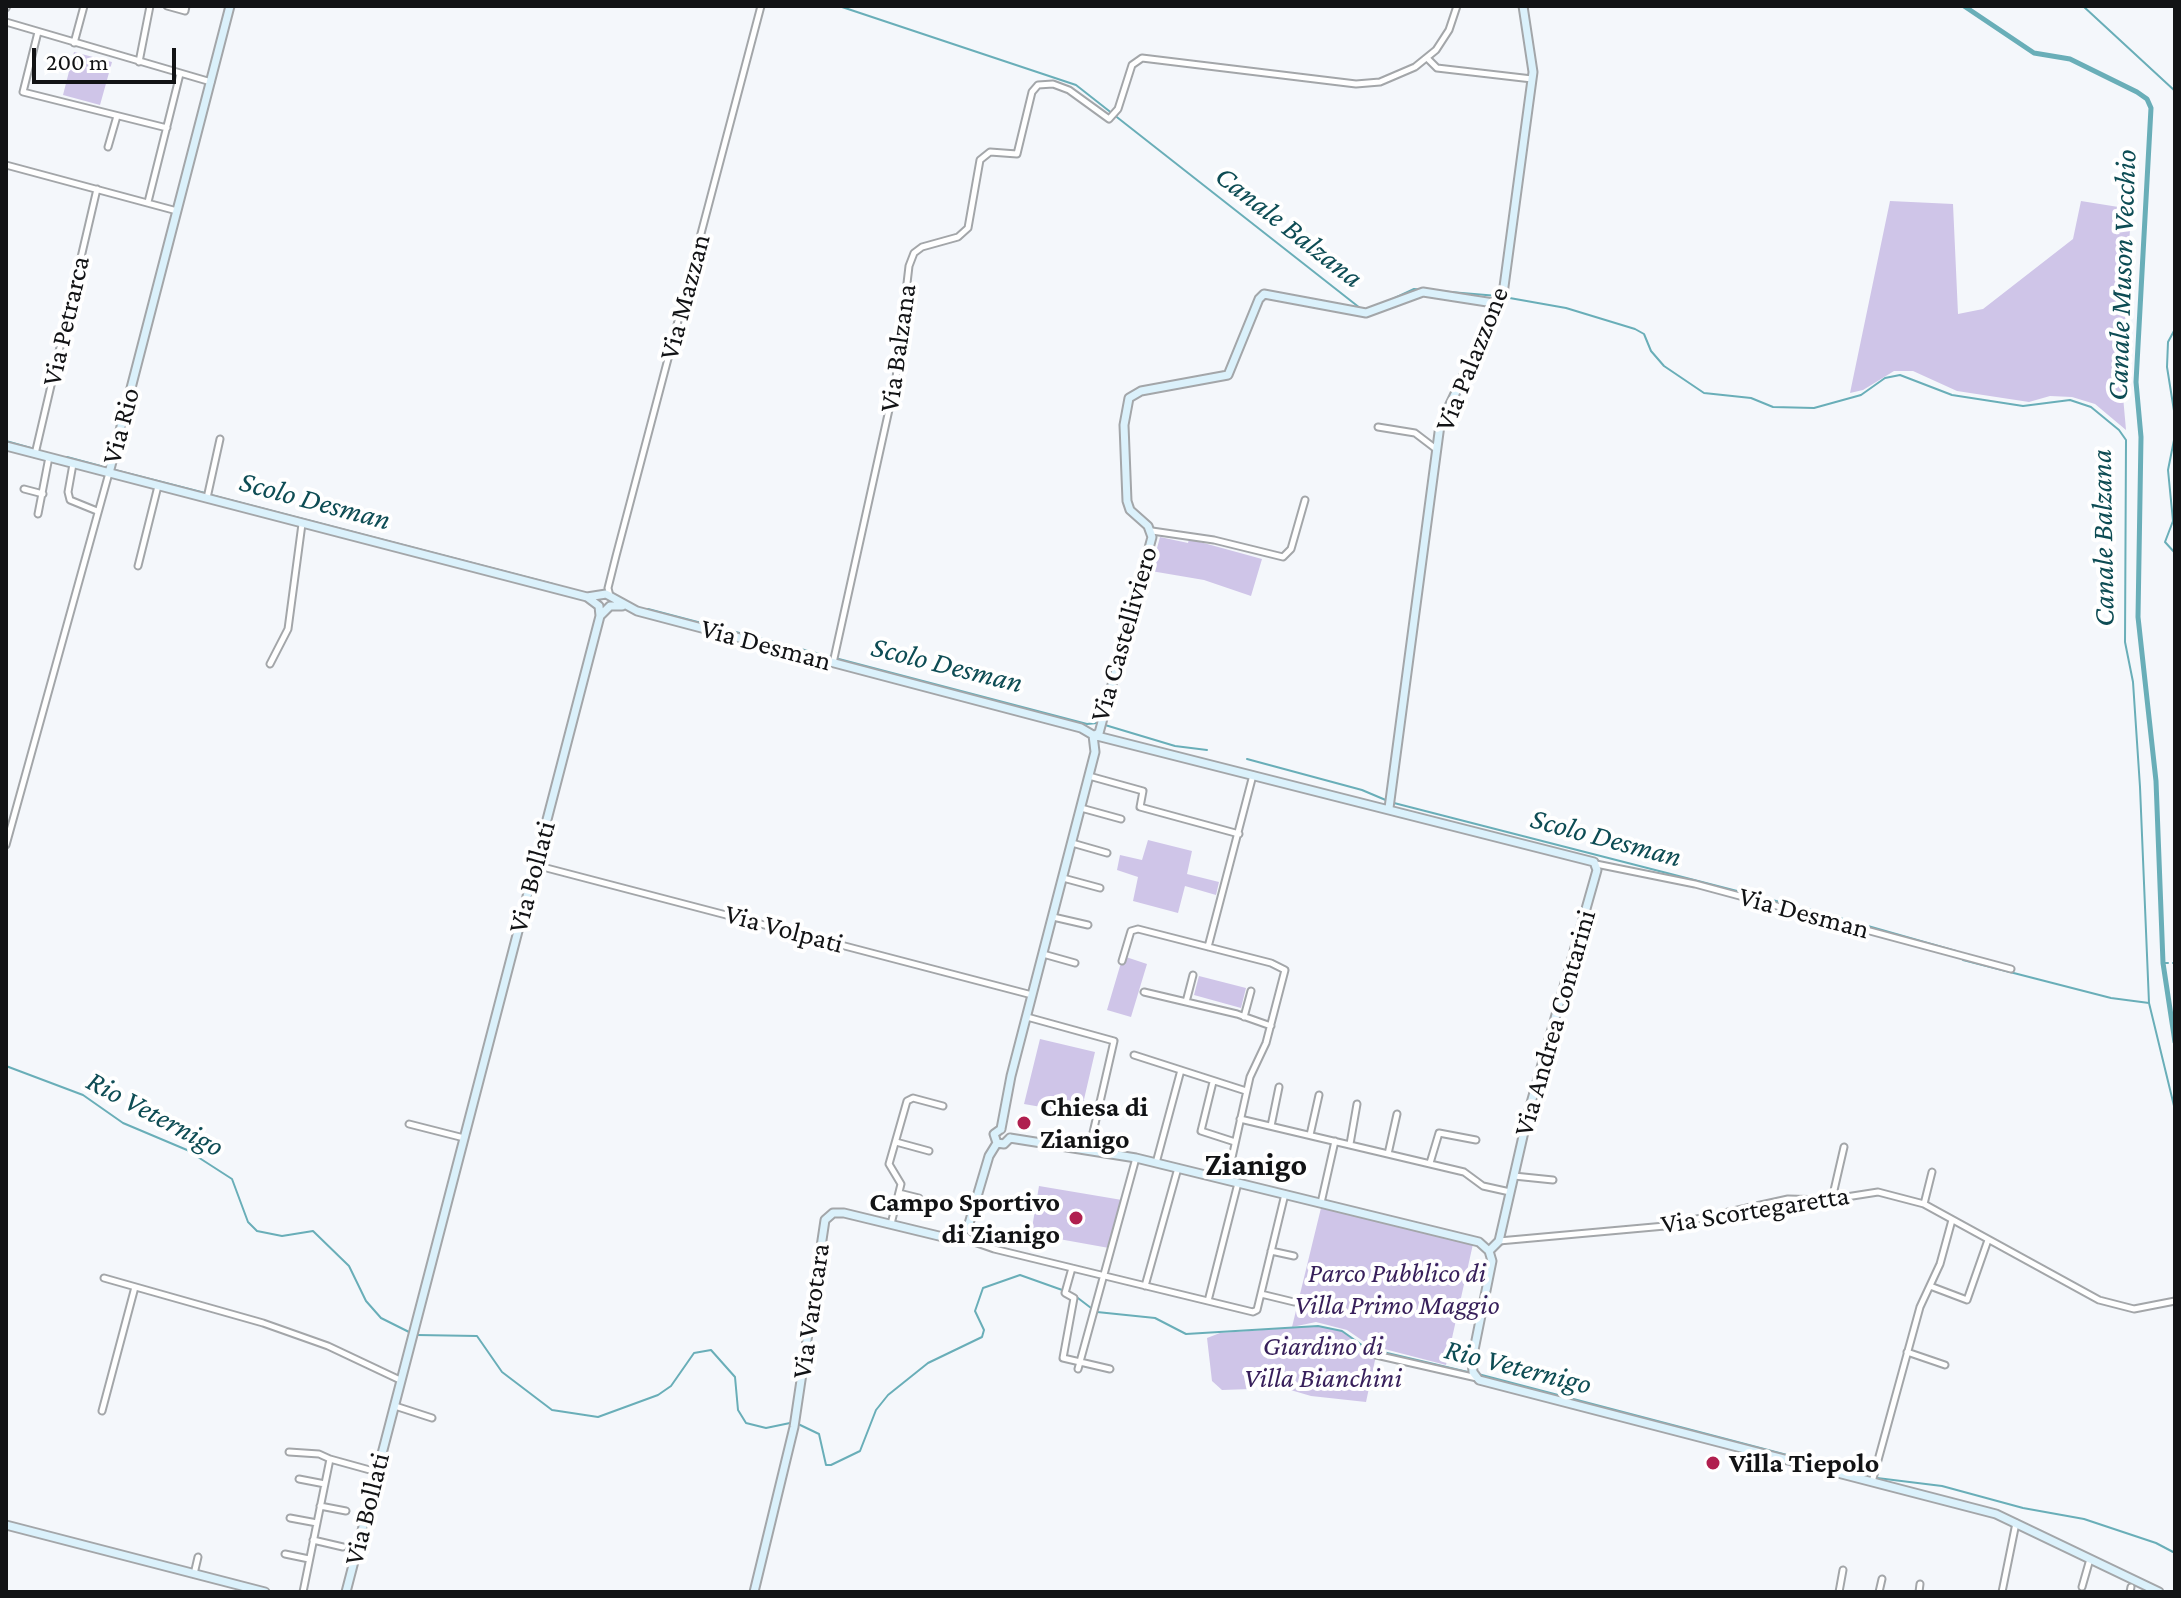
<!DOCTYPE html>
<html>
<head>
<meta charset="utf-8">
<style>
  body { margin:0 }
  #map { position:relative; width:2181px; height:1598px; overflow:hidden; background:#f4f7fb; font-family:"Crimson Pro",serif }
  canvas { display:block }
  .frame { position:absolute; inset:0; border:8px solid #121315; pointer-events:none }
  .scale { position:absolute; left:32px; top:48px; width:144px; height:36px; box-sizing:border-box; border:4px solid #121315; border-top:0; padding-left:10px; font-size:24px; line-height:28px; white-space:nowrap; color:#121315; -webkit-text-stroke:6px #fff; paint-order:stroke }
</style>
</head>
<body>
<div id="map">
<canvas width="2181" height="1598"></canvas>
<div class="frame"></div>
<div class="scale">200 m</div>
</div>
<script>
const c = document.querySelector('canvas').getContext('2d');
c.lineJoin = 'round';
function fillPath(path, color) {
  c.fillStyle = color;
  c.fill(path, 'evenodd');
}
function shape(rows) {
  const path = new Path2D();
  for (const r of rows) {
    path.moveTo(r[0], r[1]);
    for (let i = 2; i < r.length; i += 2) path.lineTo(r[i], r[i + 1]);
  }
  return path;
}
function strokePath(path, color, width, dash) {
  c.strokeStyle = color;
  c.lineWidth = width;
  c.lineCap = dash ? 'butt' : 'round';
  c.setLineDash(dash || []);
  c.stroke(path);
}
function label(font, color, halo, rows, align = 'center') {
  c.font = font + ' "Crimson Pro",serif';
  c.lineWidth = 8;
  c.setLineDash([]);
  c.textBaseline = 'middle';
  c.strokeStyle = halo;
  c.fillStyle = color;
  for (const [text, x, y, turn = 0] of rows) {
    c.save();
    c.translate(x, y);
    c.rotate((+turn || 0) * Math.PI / 180);
    c.textAlign = isNaN(turn) ? turn : align;
    if (halo) c.strokeText(text, 0, 0);
    c.fillText(text, 0, 0);
    c.restore();
  }
}
const green = shape([
  [74,52,112,62,100,105,63,95],
  [1890,201,1953,204,1958,314,1983,309,2073,239,2081,201,2131,209,2122,385,2126,430,2095,404,2072,397,2050,396,2029,402,1957,391,1913,371,1894,371,1863,390,1850,393],
  [1160,537,1188,543,1189,539,1262,559,1251,596,1204,580,1151,571],
  [1148,840,1192,851,1187,874,1219,882,1216,895,1185,886,1178,913,1133,901,1138,877,1117,870,1120,855,1142,860],
  [1123,956,1147,964,1131,1017,1107,1010],
  [1199,976,1246,988,1241,1008,1194,995],
  [1040,1039,1095,1052,1082,1108,1066,1106,1064,1111,1024,1104],
  [1039,1186,1122,1200,1109,1248,1031,1234],
  [1321,1208,1473,1244,1446,1365,1369,1345,1347,1330,1316,1322,1292,1327],
  [1318,1326,1342,1331,1366,1348,1377,1351,1366,1402,1311,1396,1253,1379,1251,1389,1222,1390,1212,1381,1207,1338,1220,1333]
]);
const stream = shape([
  [839,6,1076,85,1360,308],
  [2083,6,2175,91],
  [1504,297,1566,308,1635,329,1644,334,1651,351,1664,366,1704,393,1751,398,1773,407,1814,408,1861,395,1885,378,1900,375,1952,395,2023,406,2070,400,2091,407,2119,430,2126,440,2125,642,2133,682,2140,787,2149,1003,2175,1110],
  [1384,303,1414,289,1498,296],
  [2175,329,2168,342,2167,367,2175,417],
  [2175,435,2168,470,2173,521,2165,542,2175,553],
  [6,441,31,448],
  [67,457,108,468],
  [115,470,205,493],
  [211,495,553,584],
  [648,609,1087,724,1097,723],
  [1105,725,1175,746,1207,750],
  [1247,759,1362,790,1388,801],
  [1394,803,1815,911,1956,951],
  [1963,960,2111,998,2149,1003],
  [2163,963,2168,963],
  [2173,963,2175,963],
  [6,1066,83,1095,123,1123,187,1150,232,1179,248,1222,257,1231,282,1236,313,1231,349,1266,366,1301,381,1318,411,1333],
  [1074,1295,1091,1308],
  [1097,1312,1155,1318,1186,1334,1318,1326,1342,1331,1366,1348,1472,1373],
  [417,1335,477,1336,502,1372,552,1410,598,1417,658,1395,671,1386,694,1353,711,1350,735,1377,738,1410,746,1423,766,1428,790,1423],
  [1478,1374,1871,1477],
  [796,1423,819,1434,826,1465,831,1465,860,1451,876,1410,888,1395,928,1363,982,1337,984,1330,975,1311,983,1288,1020,1275,1065,1291],
  [1877,1478,1942,1486,2023,1508,2084,1519,2156,1543,2175,1553]
]);
const canal = shape([
  [1964,6,2034,53,2070,59,2137,92,2147,99,2151,108,2136,382,2141,437,2138,617,2156,781,2163,963,2175,1042]
]);
const street = shape([
  [167,6,185,11,186,6],
  [6,8,7,6],
  [6,22,211,82],
  [38,32,23,92,167,128],
  [74,43,84,6],
  [1427,58,1437,68,1532,79],
  [139,62,150,6],
  [108,147,117,116],
  [6,165,177,211],
  [148,202,180,74],
  [1378,427,1415,433,1436,449],
  [35,454,97,189],
  [73,464,68,492,70,500,97,511],
  [24,489,43,494],
  [207,498,220,439],
  [38,514,49,457],
  [1152,531,1214,540,1283,557,1291,549,1305,500],
  [138,566,158,486],
  [610,596,608,588,616,556,761,6],
  [833,663,896,378,909,266,914,253,922,247,958,237,968,228,980,160,990,152,1017,154,1032,92,1038,85,1053,84,1069,90,1109,119,1118,109,1132,65,1142,58,1356,84,1380,82,1415,67,1436,50,1449,30,1457,6],
  [270,664,288,629,302,524],
  [1089,776,1143,791,1140,807,1239,834],
  [1081,808,1121,819],
  [1072,843,1107,853],
  [6,845,109,473],
  [1596,864,1695,884,2011,969],
  [535,865,1032,995],
  [1063,878,1100,888],
  [1053,917,1088,925],
  [1208,947,1253,775],
  [1043,954,1075,963],
  [1122,961,1131,931,1138,929,1271,963,1285,970,1266,1043,1250,1077,1227,1180],
  [1144,992,1237,1014,1271,1026],
  [1186,1002,1193,975],
  [1027,1017,1114,1041,1089,1150],
  [1244,1017,1251,991],
  [1134,1055,1246,1091],
  [1213,1082,1201,1131,1235,1142],
  [1240,1119,1464,1172,1483,1186,1510,1192],
  [409,1124,464,1138],
  [1271,1126,1279,1087],
  [1310,1135,1319,1095],
  [896,1142,929,1151],
  [1350,1144,1357,1104],
  [1388,1154,1397,1114],
  [1156,1163,1181,1070],
  [1430,1163,1439,1133,1476,1140],
  [1514,1176,1553,1180],
  [899,1193,919,1198],
  [1832,1199,1844,1147],
  [1321,1203,1335,1141],
  [1924,1204,1932,1172],
  [891,1224,901,1184,889,1164,907,1101,913,1098,943,1106],
  [963,1233,971,1241,994,1249,1253,1312,1257,1310,1285,1194],
  [1499,1241,1665,1226,1788,1199,1827,1200,1878,1192,1924,1204,2099,1300,2134,1309,2175,1301],
  [1271,1251,1294,1256],
  [1072,1268,1065,1293,1074,1298,1063,1358,1110,1369],
  [104,1278,263,1323,328,1346,400,1380],
  [1145,1286,1178,1168],
  [1930,1286,1967,1300,1988,1240],
  [1261,1294,1294,1302],
  [1208,1301,1238,1183],
  [1907,1352,1945,1365],
  [1376,1355,1477,1378],
  [1078,1369,1136,1158],
  [395,1406,432,1418],
  [102,1411,135,1287],
  [289,1452,319,1454,330,1459],
  [299,1479,325,1484],
  [1872,1482,1920,1307,1940,1264,1952,1220],
  [320,1506,346,1511],
  [290,1518,317,1523],
  [313,1540,343,1547],
  [285,1554,309,1559],
  [194,1574,198,1557],
  [2082,1587,2090,1559],
  [303,1592,330,1459,377,1472],
  [1839,1592,1843,1570],
  [1879,1592,1882,1579],
  [1919,1592,1920,1584],
  [2002,1592,2016,1523],
  [2130,1592,2131,1587]
]);
const secondary = shape([
  [6,446,587,597,599,606,600,616,346,1592],
  [109,473,230,6],
  [587,597,606,594,637,611,1081,728,1093,735,1594,862,1597,870,1529,1110,1499,1241,1489,1251],
  [600,616,610,606,622,606],
  [1095,735,1099,733,1152,537,1148,526,1130,510,1127,501,1124,425,1129,398,1141,391,1228,375,1259,299,1264,294,1366,313,1423,292,1500,304],
  [1389,808,1440,425,1503,294,1533,72,1523,6],
  [1001,1129,1011,1076,1095,752,1093,735],
  [1001,1129,994,1134,997,1143,1004,1144,1010,1138],
  [1010,1138,1136,1158,1479,1242,1489,1251,1492,1261,1472,1360,1473,1372,1479,1380,1996,1514,2159,1592],
  [6,1525,265,1592],
  [754,1592,794,1427,825,1220,833,1213,844,1213,943,1237,960,1235,968,1227,989,1156,997,1143]
]);
const markers = [
  [1024,1123,8,"#b01f4f"],
  [1076,1218,8,"#b01f4f"],
  [1713,1463,8,"#b01f4f"]
];
const streetNames = [
  ["Via Mazzan",685,297,-75],
  ["Via Petrarca",66,321,-77],
  ["Via Balzana",898,348,-82],
  ["Via Palazzone",1472,359,-68],
  ["Via Rio",121,426,-75],
  ["Via Castelliviero",1124,634,-74],
  ["Via Desman",766,645,15],
  ["Via Bollati",532,877,-75],
  ["Via Desman",1804,913,15],
  ["Via Volpati",784,929,15],
  ["Via Andrea Contarini",1555,1023,-74],
  ["Via Scortegaretta",1755,1210,-9],
  ["Via Varotara",811,1311,-82],
  ["Via Bollati",367,1509,-76]
];
const poiNames = [
  ["Chiesa di",1040,1107],
  ["Zianigo",1040,1139],
  ["Campo Sportivo",1060,1202,"right"],
  ["di Zianigo",1060,1234,"right"],
  ["Villa Tiepolo",1729,1463]
];
const parkNames = [
  ["Parco Pubblico di",1397,1273],
  ["Villa Primo Maggio",1397,1305],
  ["Giardino di",1323,1346],
  ["Villa Bianchini",1323,1378]
];
const waterNames = [
  ["Canale Balzana",1289,227,38],
  ["Canale Muson Vecchio",2122,275,-88],
  ["Scolo Desman",315,501,15],
  ["Canale Balzana",2103,538,-91],
  ["Scolo Desman",947,665,14],
  ["Scolo Desman",1606,838,15],
  ["Rio Veternigo",155,1114,28],
  ["Rio Veternigo",1518,1367,14]
];
const quarterNames = [
  ["Zianigo",1256,1165]
];
fillPath(green, '#cfc5e8');
strokePath(stream, '#69aeb8', 2);
strokePath(canal, '#69aeb8', 5);
strokePath(street, '#a3a6a9', 9);
strokePath(secondary, '#a3a6a9', 11);
strokePath(street, '#fff', 5);
strokePath(secondary, '#dbf1fb', 7);
for (const [x, y, r, color] of markers) {
  const dot = new Path2D();
  dot.arc(x, y, r, 0, 2 * Math.PI);
  c.fillStyle = color;
  c.fill(dot);
  strokePath(dot, '#fff', 3);
}
label('28px', '#121315', '#fff', streetNames);
label('bold 28px', '#121315', '#fff', poiNames, 'left');
label('italic 28px', '#371f5a', '#fff', parkNames);
label('italic 30px', '#0d4c54', '#fff', waterNames);
label('bold 32px', '#121315', '#fff', quarterNames);
</script>
</body>
</html>
